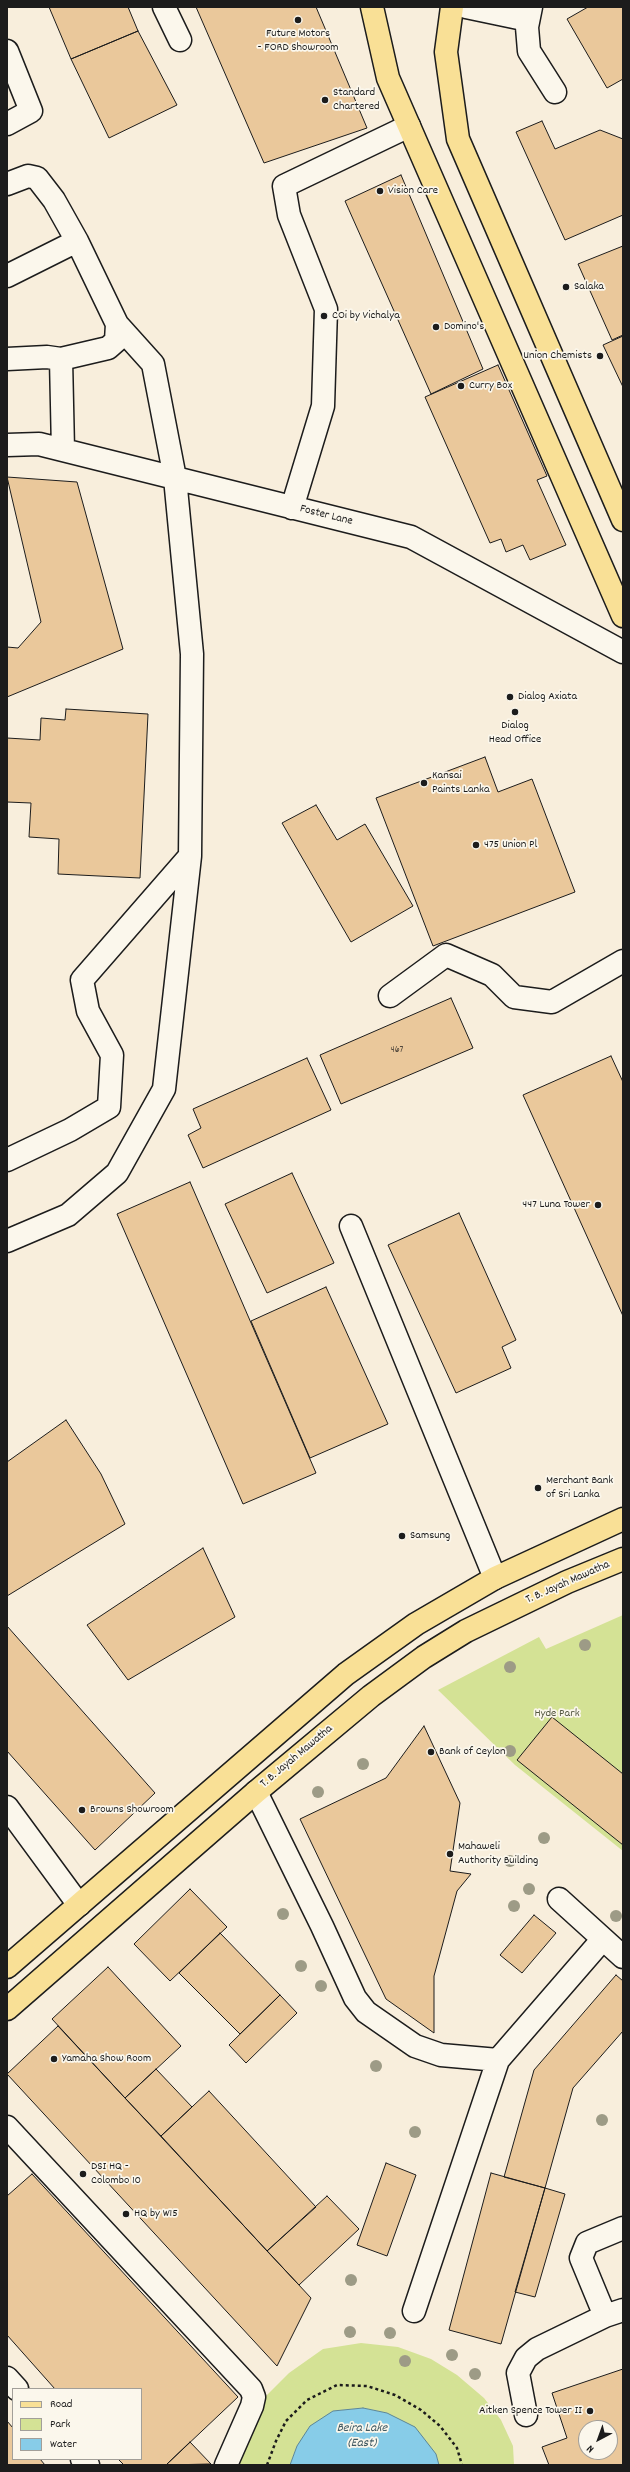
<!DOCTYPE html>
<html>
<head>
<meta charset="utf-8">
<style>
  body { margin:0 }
  #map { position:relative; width:630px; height:2472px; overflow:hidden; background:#f8eedc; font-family:Dekko,sans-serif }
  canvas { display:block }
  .frame { position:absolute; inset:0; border:8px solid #1c1c1c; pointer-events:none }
  .legend { position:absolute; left:12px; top:2388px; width:130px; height:72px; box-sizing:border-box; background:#fbf7ec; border:1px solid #a29f99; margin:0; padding:5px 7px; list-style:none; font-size:12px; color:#1c1c1c }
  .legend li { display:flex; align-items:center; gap:8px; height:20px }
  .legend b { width:20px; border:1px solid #a29f99 }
  .north { position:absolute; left:578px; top:2420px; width:40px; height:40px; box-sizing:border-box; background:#fbf7ec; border:1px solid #a29f99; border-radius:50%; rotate:221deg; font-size:11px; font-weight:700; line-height:16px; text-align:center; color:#1c1c1c }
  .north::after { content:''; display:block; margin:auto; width:14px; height:18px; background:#1c1c1c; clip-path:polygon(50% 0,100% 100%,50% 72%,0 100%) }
</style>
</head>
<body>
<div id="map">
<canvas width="630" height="2472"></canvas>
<div class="frame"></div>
<ul class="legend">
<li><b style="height:5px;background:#f9e096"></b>Road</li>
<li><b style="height:11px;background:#d4e295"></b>Park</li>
<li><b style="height:11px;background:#87cce8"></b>Water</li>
</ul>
<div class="north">N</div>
</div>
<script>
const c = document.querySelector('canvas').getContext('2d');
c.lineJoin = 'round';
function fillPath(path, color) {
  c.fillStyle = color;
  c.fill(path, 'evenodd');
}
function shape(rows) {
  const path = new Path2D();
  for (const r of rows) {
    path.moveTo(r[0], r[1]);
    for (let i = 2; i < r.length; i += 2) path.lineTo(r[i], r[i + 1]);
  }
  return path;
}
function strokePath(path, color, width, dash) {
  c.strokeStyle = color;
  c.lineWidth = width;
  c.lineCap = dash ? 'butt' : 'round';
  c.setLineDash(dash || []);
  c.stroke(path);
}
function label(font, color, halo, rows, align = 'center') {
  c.font = font + ' Dekko,sans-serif';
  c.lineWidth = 3.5;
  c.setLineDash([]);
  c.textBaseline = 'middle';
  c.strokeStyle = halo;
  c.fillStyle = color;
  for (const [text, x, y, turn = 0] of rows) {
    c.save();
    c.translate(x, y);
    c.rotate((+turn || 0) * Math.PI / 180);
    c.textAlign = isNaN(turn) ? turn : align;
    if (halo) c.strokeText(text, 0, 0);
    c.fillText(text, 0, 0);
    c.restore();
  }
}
const green = shape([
  [623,1615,623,1851,515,1765,438,1690,539,1637,546,1649],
  [361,2343,398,2347,431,2359,457,2375,484,2398,501,2420,513,2446,514,2465,439,2465,436,2454,387,2413,363,2408,333,2411,297,2446,290,2465,238,2465,264,2398,289,2373,323,2349]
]);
const water = shape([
  [363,2408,387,2413,415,2427,436,2454,439,2465,290,2465,297,2446,310,2426,333,2411,363,2408]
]);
const building = shape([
  [49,7,128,7,138,31,71,59,49,7],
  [196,7,316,7,367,128,264,163,196,7],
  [588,7,623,7,623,79,607,88,567,19,588,7],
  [138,31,177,105,109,138,71,59,138,31],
  [542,121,555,149,600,130,623,139,623,215,565,240,516,132,542,121],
  [401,175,483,369,431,394,345,201,401,175],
  [623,246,623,335,612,340,578,264,623,246],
  [623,336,623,387,603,345,623,336],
  [498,365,547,476,537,480,566,545,530,560,523,545,506,552,501,539,490,543,425,397,498,365],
  [7,477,77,482,123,649,7,697,7,647,18,648,41,622,7,477],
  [66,709,148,714,140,878,58,874,59,839,29,837,31,803,7,802,7,738,40,740,41,718,65,720,66,709],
  [485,757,498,792,532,779,575,892,433,946,376,798,485,757],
  [316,805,337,840,365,824,413,906,351,942,282,823,316,805],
  [451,998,473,1048,341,1104,320,1055,451,998],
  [611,1056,623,1082,623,1316,523,1095,611,1056],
  [307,1058,331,1110,203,1168,188,1135,201,1128,193,1109,307,1058],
  [292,1173,334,1263,267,1293,225,1204,292,1173],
  [190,1182,316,1473,243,1504,117,1214,190,1182],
  [459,1213,516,1340,502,1347,511,1368,456,1393,388,1245,459,1213],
  [326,1287,388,1424,310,1458,251,1321,326,1287],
  [66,1420,101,1474,125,1524,7,1596,7,1462,66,1420],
  [203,1548,235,1617,128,1680,87,1625,203,1548],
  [7,1626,155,1793,95,1850,7,1751,7,1626],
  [552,1717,623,1774,623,1845,517,1760,552,1717],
  [424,1726,460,1803,450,1871,471,1874,457,1891,434,1976,434,2033,386,1999,300,1819,386,1778,424,1726],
  [190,1889,227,1927,170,1981,134,1944,190,1889],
  [534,1915,556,1933,522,1973,500,1955,534,1915],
  [220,1933,280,1995,240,2034,179,1973,220,1933],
  [108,1967,181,2046,125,2098,52,2019,108,1967],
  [616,1975,623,1981,623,2031,573,2088,545,2188,504,2177,534,2070,616,1975],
  [280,1995,297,2013,246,2063,229,2045,280,1995],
  [58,2026,311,2298,277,2366,7,2074,58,2026],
  [156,2069,192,2107,161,2136,125,2098,156,2069],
  [209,2091,316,2207,267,2251,161,2136,209,2091],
  [386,2163,416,2175,387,2256,357,2245,386,2163],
  [491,2173,545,2188,501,2344,449,2330,491,2173],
  [32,2174,238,2397,166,2465,124,2465,118,2459,141,2459,141,2389,55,2389,7,2335,7,2196,32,2174],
  [545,2188,565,2194,535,2297,515,2292,545,2188],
  [327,2196,359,2229,299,2285,267,2251,327,2196],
  [623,2369,623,2465,549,2465,542,2447,567,2438,552,2393,623,2369],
  [586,2428,610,2428,610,2452,586,2452,586,2428],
  [7,2421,13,2428,13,2459,40,2459,45,2465,7,2465,7,2421],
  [190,2442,211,2464,166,2465,190,2442]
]);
const path = shape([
  [267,2465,276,2441,286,2421,307,2400,337,2385,367,2386,395,2395,421,2410,440,2426,457,2448,462,2465]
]);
const minor = shape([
  [164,7,180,40],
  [466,7,528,20],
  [531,7,527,27,529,51,555,92],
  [7,51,31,111,7,124],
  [7,184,28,176,37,178,54,200,77,241,117,324,116,341,108,348,61,359],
  [7,276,77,241],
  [7,359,47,357,61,359,63,450],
  [7,445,39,444,411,537,623,652],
  [292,508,323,406,326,309,289,215,284,186,409,126],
  [390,996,446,955,492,975,514,997,552,1002,623,961],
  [7,1160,70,1130,109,1107,112,1055,88,1011,82,980,190,856],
  [351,1226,495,1578],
  [7,1241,68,1215,117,1173,164,1089,190,856,192,654,175,478,153,364,117,324],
  [256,1792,322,1926,355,1998,366,2012,415,2046,441,2055,498,2060,602,1940],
  [7,1807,79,1905],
  [559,1899,623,1957],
  [7,2127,251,2389,254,2397,252,2406,226,2465],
  [414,2311,498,2060],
  [605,2316,581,2258,587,2243,623,2228],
  [7,2378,17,2389],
  [526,2415,518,2373,526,2358,537,2349,605,2316,623,2310],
  [82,2459,88,2465]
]);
const major = shape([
  [372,7,388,78,623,616],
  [452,7,446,52,458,139,623,520],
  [7,1967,346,1674,416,1624,495,1578,623,1519],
  [7,2009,256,1792,371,1696,424,1657,466,1631,567,1582,623,1559]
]);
const trees = [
  [585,1645],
  [510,1667],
  [510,1751],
  [363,1764],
  [318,1792],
  [544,1838],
  [510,1861],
  [529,1889],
  [514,1906],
  [283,1914],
  [616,1916],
  [301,1966],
  [321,1986],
  [376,2066],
  [602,2120],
  [415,2132],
  [351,2280],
  [350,2332],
  [390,2333],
  [452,2355],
  [405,2361],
  [475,2374]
];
const markers = [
  [298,20,4,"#1c1c1c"],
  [325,100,4,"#1c1c1c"],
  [380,191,4,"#1c1c1c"],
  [566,287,4,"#1c1c1c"],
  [324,316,4,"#1c1c1c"],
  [436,327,4,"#1c1c1c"],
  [600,356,4,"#1c1c1c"],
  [461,386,4,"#1c1c1c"],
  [510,697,4,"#1c1c1c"],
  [515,712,4,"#1c1c1c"],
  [424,783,4,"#1c1c1c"],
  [476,845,4,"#1c1c1c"],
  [598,1205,4,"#1c1c1c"],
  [538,1488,4,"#1c1c1c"],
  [402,1536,4,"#1c1c1c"],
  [431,1752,4,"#1c1c1c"],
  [82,1810,4,"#1c1c1c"],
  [450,1854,4,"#1c1c1c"],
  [54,2059,4,"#1c1c1c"],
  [83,2174,4,"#1c1c1c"],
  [126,2214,4,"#1c1c1c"],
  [590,2411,4,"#1c1c1c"]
];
const numberNames = [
  ["467",397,1051]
];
const poiNames = [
  ["Future Motors",298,34,"center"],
  ["- FORD Showroom",298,48,"center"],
  ["Standard",333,93],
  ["Chartered",333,107],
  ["Vision Care",388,191],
  ["Salaka",574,287],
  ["COi by Vichalya",332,316],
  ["Domino's",444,327],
  ["Union Chemists",592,356,"right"],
  ["Curry Box",469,386],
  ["Dialog Axiata",518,697],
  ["Dialog",515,726,"center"],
  ["Head Office",515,740,"center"],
  ["Kansai",432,776],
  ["Paints Lanka",432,790],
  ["475 Union Pl",484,845],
  ["447 Luna Tower",590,1205,"right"],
  ["Merchant Bank",546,1481],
  ["of Sri Lanka",546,1495],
  ["Samsung",410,1536],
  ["Bank of Ceylon",439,1752],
  ["Browns Showroom",90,1810],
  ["Mahaweli",458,1847],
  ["Authority Building",458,1861],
  ["Yamaha Show Room",62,2059],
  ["DSI HQ -",91,2167],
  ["Colombo 10",91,2181],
  ["HQ by W15",134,2214],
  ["Aitken Spence Tower II",582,2411,"right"]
];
const streetNames = [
  ["Foster Lane",326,516,14],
  ["T. B. Jayah Mawatha",568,1583,-24],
  ["T. B. Jayah Mawatha",297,1757,-40]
];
const parkNames = [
  ["Hyde Park",557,1714]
];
const waterNames = [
  ["Beira Lake",362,2429],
  ["(East)",362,2444]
];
fillPath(green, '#d4e295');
fillPath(water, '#87cce8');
strokePath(water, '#5c8696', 1);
fillPath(building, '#eac89b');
strokePath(building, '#1c1c1c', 1);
strokePath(minor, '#1c1c1c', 25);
strokePath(major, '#1c1c1c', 25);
strokePath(path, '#1c1c1c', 2.5, [3, 3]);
strokePath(minor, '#fbf7ec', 22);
strokePath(major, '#f9e096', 22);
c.fillStyle = '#9d9b86';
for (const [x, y] of trees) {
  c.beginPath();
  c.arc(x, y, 6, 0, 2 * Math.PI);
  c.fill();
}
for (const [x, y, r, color] of markers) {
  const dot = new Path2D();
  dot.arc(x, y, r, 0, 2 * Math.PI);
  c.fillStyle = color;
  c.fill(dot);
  strokePath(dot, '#fbf7ec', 1.5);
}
label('10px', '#50473c', null, numberNames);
label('12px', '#1c1c1c', '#fbf7ec', poiNames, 'left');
label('12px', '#1c1c1c', '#fbf7ec', streetNames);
label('12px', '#535740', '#fbf7ec', parkNames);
label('italic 13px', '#415a63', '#fbf7ec', waterNames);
</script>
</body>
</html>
